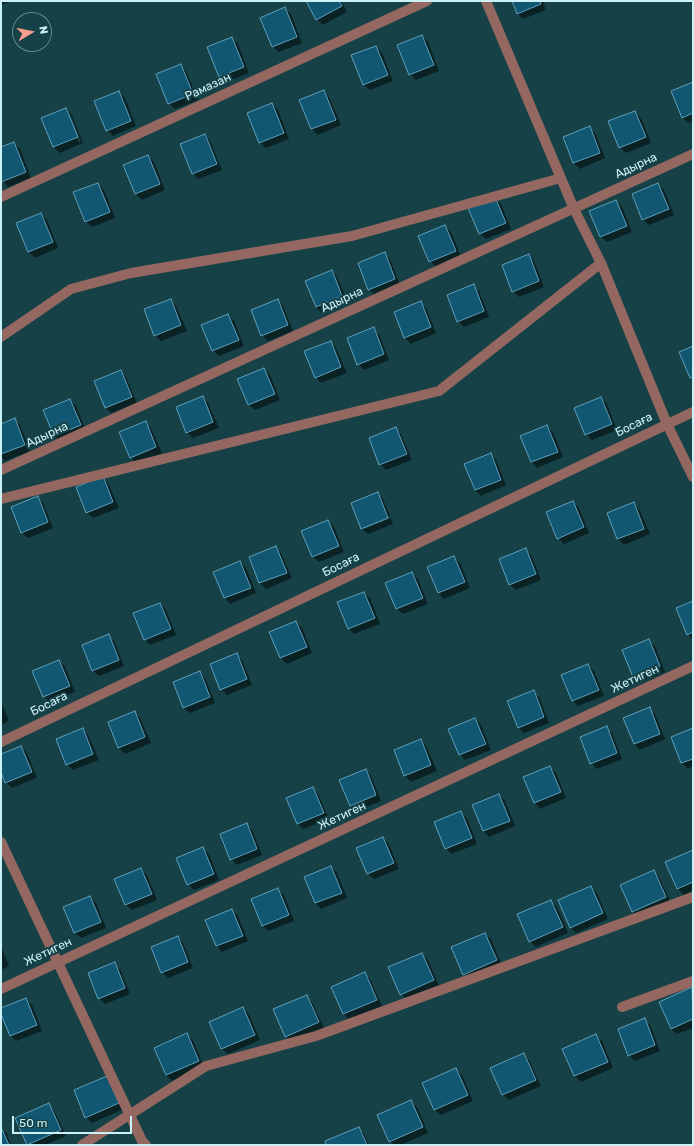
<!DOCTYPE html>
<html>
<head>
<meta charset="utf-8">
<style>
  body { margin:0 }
  #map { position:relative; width:694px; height:1146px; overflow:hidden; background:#164147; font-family:Rubik,sans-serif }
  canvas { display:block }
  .frame { position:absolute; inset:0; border:2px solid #ccf2f8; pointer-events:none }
  .north { position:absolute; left:12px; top:12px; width:40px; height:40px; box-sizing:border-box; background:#164147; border:1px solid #5f888e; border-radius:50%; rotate:80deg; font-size:11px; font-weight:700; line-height:16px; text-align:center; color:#ccf2f8 }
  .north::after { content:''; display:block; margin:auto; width:14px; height:18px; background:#f59d8f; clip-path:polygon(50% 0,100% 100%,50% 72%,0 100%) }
  .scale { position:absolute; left:12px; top:1116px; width:120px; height:18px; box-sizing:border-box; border:2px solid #ccf2f8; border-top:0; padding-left:5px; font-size:12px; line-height:14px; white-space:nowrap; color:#ccf2f8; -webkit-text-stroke:3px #164147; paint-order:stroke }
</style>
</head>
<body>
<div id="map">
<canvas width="694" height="1146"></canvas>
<div class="frame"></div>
<div class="north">N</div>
<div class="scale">50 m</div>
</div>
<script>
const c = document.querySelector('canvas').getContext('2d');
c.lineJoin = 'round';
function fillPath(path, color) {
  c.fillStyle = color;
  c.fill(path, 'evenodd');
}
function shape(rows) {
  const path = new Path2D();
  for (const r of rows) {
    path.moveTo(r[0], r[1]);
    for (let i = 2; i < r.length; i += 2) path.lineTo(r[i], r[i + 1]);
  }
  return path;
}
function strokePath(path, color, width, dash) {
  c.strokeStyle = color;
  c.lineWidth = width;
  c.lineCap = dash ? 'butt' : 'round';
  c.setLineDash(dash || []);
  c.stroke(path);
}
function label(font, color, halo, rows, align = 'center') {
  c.font = font + ' Rubik,sans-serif';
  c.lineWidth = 4;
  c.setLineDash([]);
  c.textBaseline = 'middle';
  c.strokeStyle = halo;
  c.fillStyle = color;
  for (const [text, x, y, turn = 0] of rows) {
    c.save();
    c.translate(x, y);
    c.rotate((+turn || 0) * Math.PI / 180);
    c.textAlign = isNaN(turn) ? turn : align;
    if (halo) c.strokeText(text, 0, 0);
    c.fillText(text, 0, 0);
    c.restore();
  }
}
const shadow = shape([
  [1,1,10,1,1,5],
  [307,1,341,1,347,12,323,25,317,19],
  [513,1,543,1,546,10,523,19,517,13],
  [285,9,291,14,302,43,279,52,273,47],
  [422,36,428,42,439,71,416,80,410,74],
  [232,38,238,44,249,73,226,82,220,76],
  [376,47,382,53,393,81,370,90,364,85,353,56],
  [181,65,186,71,198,100,175,109,169,103],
  [693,83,693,121,688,123,682,117],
  [324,91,329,97,341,125,318,135,312,129,300,100],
  [119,92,125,98,136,126,113,136,107,130],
  [272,104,278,110,289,139,266,148,260,142],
  [66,109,72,115,83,143,60,153,54,147,43,118],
  [68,114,70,114,81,142,79,143],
  [635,112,641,118,651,143,626,153,620,147],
  [589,127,595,133,605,158,580,169,574,163,564,138],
  [205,135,210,141,222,170,198,179,193,173],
  [14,143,20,149,31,178,8,187,1,179,1,149],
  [148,156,154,162,165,190,142,200,136,194,125,165],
  [98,184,104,190,115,218,92,227,86,222,75,193],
  [658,184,664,190,674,215,649,225,643,220,633,194],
  [495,198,501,204,511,229,486,239,480,233],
  [616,201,622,207,632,232,607,242,601,237],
  [41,214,47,220,58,248,35,258,29,252,18,223],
  [445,226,451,232,461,257,436,267,430,261],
  [385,254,390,259,400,285,375,295,369,289],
  [529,256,534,261,544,287,519,297,513,291],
  [332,271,337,277,348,302,322,313,316,307,306,282],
  [473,286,479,291,489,317,464,327,458,321],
  [171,300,176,306,187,331,161,341,155,335],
  [278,300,283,306,293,331,268,341,262,335],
  [420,302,426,308,436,333,411,344,405,338,395,313],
  [228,315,234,321,244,346,219,356,213,350],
  [373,329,379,334,389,360,364,370,358,364],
  [331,342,336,348,347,373,321,383,316,377],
  [264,369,270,375,280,400,255,410,249,405],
  [121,371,126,377,137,403,111,413,105,407],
  [203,397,208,403,219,428,193,438,187,432],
  [601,398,607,404,617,430,592,440,586,434],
  [70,400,76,406,86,431,60,441,54,436],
  [14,419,20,425,30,451,5,461,1,457,1,425],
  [146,422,151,428,162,453,136,463,131,457],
  [547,426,553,432,563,457,537,468,532,462,522,437],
  [396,429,401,434,412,460,386,470,380,464],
  [491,454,496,460,506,485,481,496,475,490],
  [103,477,108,483,119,508,93,518,87,513,77,487],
  [378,493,383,499,390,516,364,527,364,529,391,518,393,524,368,534,362,529,352,503],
  [37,497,43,503,53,528,28,538,22,533,12,507],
  [573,502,579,508,589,533,564,544,558,538],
  [634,503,639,509,650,534,624,545,618,539,608,514],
  [328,521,334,527,344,552,319,562,313,557],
  [276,547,281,553,292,578,266,589,260,583,250,558],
  [525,549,531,555,541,580,516,590,510,585],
  [454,557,460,563,470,588,444,599,438,593],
  [240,562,246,568,256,593,230,604,225,598,214,573],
  [412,573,418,579,428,604,403,614,397,609],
  [364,593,370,598,380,624,354,634,348,628],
  [693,602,693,640,688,634],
  [160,604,166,610,176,635,150,645,145,639],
  [296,622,302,628,312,653,287,664,281,658,271,632],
  [108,635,114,641,124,666,99,676,93,671,83,645],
  [649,641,655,646,665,672,640,682,634,676],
  [236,654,242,660,252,685,227,695,221,689],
  [59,661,65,667,75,692,50,702,44,696],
  [588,665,594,671,604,696,578,706,573,701],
  [200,672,205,678,215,703,190,713,184,708,174,682],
  [533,692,539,697,549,723,524,733,518,727],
  [1,701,9,721,1,725],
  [649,708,655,714,665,739,640,750,634,744],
  [135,712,140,718,151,743,125,754,119,748,109,722],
  [475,719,481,725,491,750,465,760,460,754],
  [606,728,612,733,622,759,597,769,591,763],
  [83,729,88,735,99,760,73,770,67,764],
  [693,729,693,766,688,769,682,763,672,737],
  [421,740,426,746,437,771,411,782,405,776,395,750],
  [21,747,27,753,37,778,12,788,6,782,1,770,1,755],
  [550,767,556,773,566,798,540,809,535,803,525,777],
  [366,770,371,776,381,801,356,811,350,806],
  [313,788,318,794,329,819,303,829,297,823],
  [499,795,505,801,515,826,489,837,484,831,474,806],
  [461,813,467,818,477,844,451,854,446,848],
  [246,824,252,830,262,855,237,865,231,859],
  [383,838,389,844,399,869,374,879,368,874,358,848],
  [203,849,209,854,219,880,194,890,188,884],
  [693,851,693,890,684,895,678,889,666,862],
  [331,867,337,873,347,898,321,909,316,903,306,878],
  [141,869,147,875,157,900,132,910,126,905,116,879],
  [654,871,659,877,671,903,638,917,633,912],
  [591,887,597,893,608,919,576,933,570,927],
  [278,890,284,895,294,921,268,931,263,925],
  [90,897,96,903,106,928,81,938,75,933],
  [551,901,557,907,568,933,536,947,530,941],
  [232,910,238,916,248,941,222,952,217,946,207,920],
  [485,934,491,939,502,966,470,980,464,974],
  [178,937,183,943,193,968,168,978,162,972],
  [1,946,9,966,1,970],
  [422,954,428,960,439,986,407,1000,401,994],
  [114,963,120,969,130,994,105,1004,99,998],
  [365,973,370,979,382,1006,349,1020,344,1014,332,988],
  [692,988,693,989,693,1028,677,1034,671,1029,660,1002],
  [307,996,312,1002,324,1028,292,1042,286,1036],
  [26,1000,32,1005,42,1031,16,1041,10,1035,1,1010],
  [243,1008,249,1014,260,1040,228,1054,222,1049,211,1022],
  [645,1020,650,1025,660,1051,635,1061,629,1055],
  [187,1035,193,1040,204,1067,172,1081,166,1075,155,1049],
  [596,1036,602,1041,613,1068,581,1082,575,1076,564,1050],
  [524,1054,529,1060,541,1086,509,1100,503,1095],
  [456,1069,462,1075,473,1101,441,1115,435,1110,424,1083],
  [107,1077,124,1109,92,1123,86,1117],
  [411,1101,417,1107,428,1133,401,1145,394,1145,390,1141],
  [48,1104,54,1110,66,1136,45,1145,28,1145,28,1144],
  [359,1128,364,1134,369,1145,328,1145],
  [1,1129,7,1134,11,1145,1,1145]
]);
const building = shape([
  [306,1,339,1,342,6,316,20,306,1],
  [512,1,540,1,541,4,517,14,512,1],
  [285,7,297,37,272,47,260,18,285,7],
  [422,35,434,65,409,75,397,45,422,35],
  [232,37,244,67,219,77,207,47,232,37],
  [376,46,388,75,363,85,351,55,376,46],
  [181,64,193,94,168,104,156,74,181,64],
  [693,82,693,113,682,118,671,91,693,82],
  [324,90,336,120,311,129,299,100,324,90],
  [119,91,131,121,106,131,94,101,119,91],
  [272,103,284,133,259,143,247,113,272,103],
  [66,108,78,137,53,147,41,118,66,108],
  [635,111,646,137,619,148,608,121,635,111],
  [590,126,600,153,573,163,563,137,590,126],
  [205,134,217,164,192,174,180,144,205,134],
  [14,142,26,172,1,182,1,147,14,142],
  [148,155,160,184,135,194,123,165,148,155],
  [98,183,110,212,85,222,73,192,98,183],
  [658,183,669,209,642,220,632,194,658,183],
  [495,197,506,223,479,234,468,208,495,197],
  [616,200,627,226,600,237,589,211,616,200],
  [41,213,53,242,28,252,16,223,41,213],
  [445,225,456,251,429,262,418,236,445,225],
  [385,252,395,279,368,290,358,263,385,252],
  [529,254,539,281,512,292,502,265,529,254],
  [332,270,342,296,316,307,305,281,332,270],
  [474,284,484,311,457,322,447,295,474,284],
  [171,299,181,325,154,336,144,309,171,299],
  [278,299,288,325,261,336,251,310,278,299],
  [421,301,431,327,404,338,394,312,421,301],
  [228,314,239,340,212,351,201,325,228,314],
  [374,327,384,354,357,365,347,338,374,327],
  [331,341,341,367,315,378,304,351,331,341],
  [693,346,693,377,690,378,679,352,693,346],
  [264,368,275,394,248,405,237,379,264,368],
  [121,370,132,397,105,408,94,381,121,370],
  [203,396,213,422,186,433,176,407,203,396],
  [601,397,612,424,585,435,574,408,601,397],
  [70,399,81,425,54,436,43,410,70,399],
  [15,418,25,445,1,454,1,424,15,418],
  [146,421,156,447,130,458,119,432,146,421],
  [547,425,558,452,531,462,520,436,547,425],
  [396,427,407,454,379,465,369,438,396,427],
  [491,453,501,480,475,490,464,464,491,453],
  [103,476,113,502,86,513,76,487,103,476],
  [378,492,388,518,361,529,351,503,378,492],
  [38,496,48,522,21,533,11,507,38,496],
  [573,501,584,527,557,539,546,512,573,501],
  [634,502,644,529,617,539,607,513,634,502],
  [328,520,339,546,312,557,301,531,328,520],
  [276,546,287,573,259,583,249,557,276,546],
  [526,548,536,574,509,585,499,559,526,548],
  [454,556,465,582,438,593,427,567,454,556],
  [240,561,251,588,224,598,213,572,240,561],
  [412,572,423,598,396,609,385,583,412,572],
  [364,592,375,618,348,629,337,602,364,592],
  [693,601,693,632,687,635,676,608,693,601],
  [160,603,171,629,144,640,133,613,160,603],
  [296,621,307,647,280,658,269,632,296,621],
  [109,634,119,660,92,671,82,645,109,634],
  [649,639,660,666,633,677,622,650,649,639],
  [237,653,247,679,220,690,210,664,237,653],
  [59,660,70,686,43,697,32,671,59,660],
  [588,664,599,690,572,701,561,675,588,664],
  [200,671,210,697,183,708,173,682,200,671],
  [534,690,544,717,518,728,507,701,534,690],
  [650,707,660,734,634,744,623,718,650,707],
  [135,711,145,737,118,748,108,722,135,711],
  [475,718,486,744,459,755,448,729,475,718],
  [607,726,617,753,590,764,580,737,607,726],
  [83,728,93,754,66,765,56,739,83,728],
  [693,728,693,759,681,763,671,737,693,728],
  [421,739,431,765,404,776,394,750,421,739],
  [21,746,32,772,5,783,1,772,1,754,21,746],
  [550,766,561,792,534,803,523,777,550,766],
  [366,769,376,795,350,806,339,780,366,769],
  [313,787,324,813,297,824,286,798,313,787],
  [499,794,510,821,483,831,472,805,499,794],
  [461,811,472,838,445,849,434,822,461,811],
  [247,823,257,849,230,860,220,834,247,823],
  [383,837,394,863,367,874,356,848,383,837],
  [203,847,214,874,187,885,176,858,203,847],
  [693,850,693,882,677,889,665,862,693,850],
  [331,866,342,893,315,903,304,877,331,866],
  [141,868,152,894,125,905,114,879,141,868],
  [654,870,666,897,632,912,620,885,654,870],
  [591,886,603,913,570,928,558,900,591,886],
  [278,888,289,915,262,926,251,899,278,888],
  [90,896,101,922,74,933,63,907,90,896],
  [551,900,563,927,529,942,517,914,551,900],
  [232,909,243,936,216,946,205,920,232,909],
  [485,933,497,960,463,975,451,947,485,933],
  [178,936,188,962,161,973,151,947,178,936],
  [422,953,434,980,400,995,388,967,422,953],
  [115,962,125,988,98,999,88,973,115,962],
  [365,972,377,1000,343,1014,331,987,365,972],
  [692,987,693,1019,671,1029,659,1002,692,987],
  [307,995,319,1022,285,1037,273,1009,307,995],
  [26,998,37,1025,10,1036,1,1014,1,1008,26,998],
  [243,1007,255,1035,221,1049,209,1022,243,1007],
  [645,1018,655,1045,628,1056,618,1029,645,1018],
  [187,1033,199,1061,166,1075,154,1048,187,1033],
  [596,1034,608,1062,574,1076,562,1049,596,1034],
  [524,1053,536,1080,502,1095,490,1068,524,1053],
  [456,1068,468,1095,434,1110,422,1083,456,1068],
  [107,1076,119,1103,85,1118,74,1090,107,1076],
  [411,1100,423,1127,389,1142,377,1115,411,1100],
  [49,1103,61,1130,27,1145,15,1118,49,1103],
  [1,1127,9,1145,1,1145,1,1127],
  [359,1127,367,1145,326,1145,325,1141,359,1127]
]);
const minor = shape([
  [486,1,574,209,601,263,667,424,693,477],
  [1,197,427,1],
  [1,337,71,289,131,273,352,236,561,178],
  [1,470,693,154],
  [1,499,439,391,601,263],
  [1,742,693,412],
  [1,842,142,1141,146,1145],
  [1,989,693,666],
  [622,1007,693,981],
  [82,1145,206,1066,316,1036,693,897]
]);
const streetNames = [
  ["Рамазан",208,87,-25],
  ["Адырна",636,166,-25],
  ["Адырна",342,300,-25],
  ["Босаға",634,425,-26],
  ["Адырна",47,435,-25],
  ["Босаға",341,565,-26],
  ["Жетиген",635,679,-25],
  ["Босаға",49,704,-26],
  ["Жетиген",342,816,-25],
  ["Жетиген",48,952,-25]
];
fillPath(shadow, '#0007');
fillPath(building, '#125772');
strokePath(building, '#5e9fbc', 1);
strokePath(minor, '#946860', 10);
label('12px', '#ccf2f8', '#164147', streetNames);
</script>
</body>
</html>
